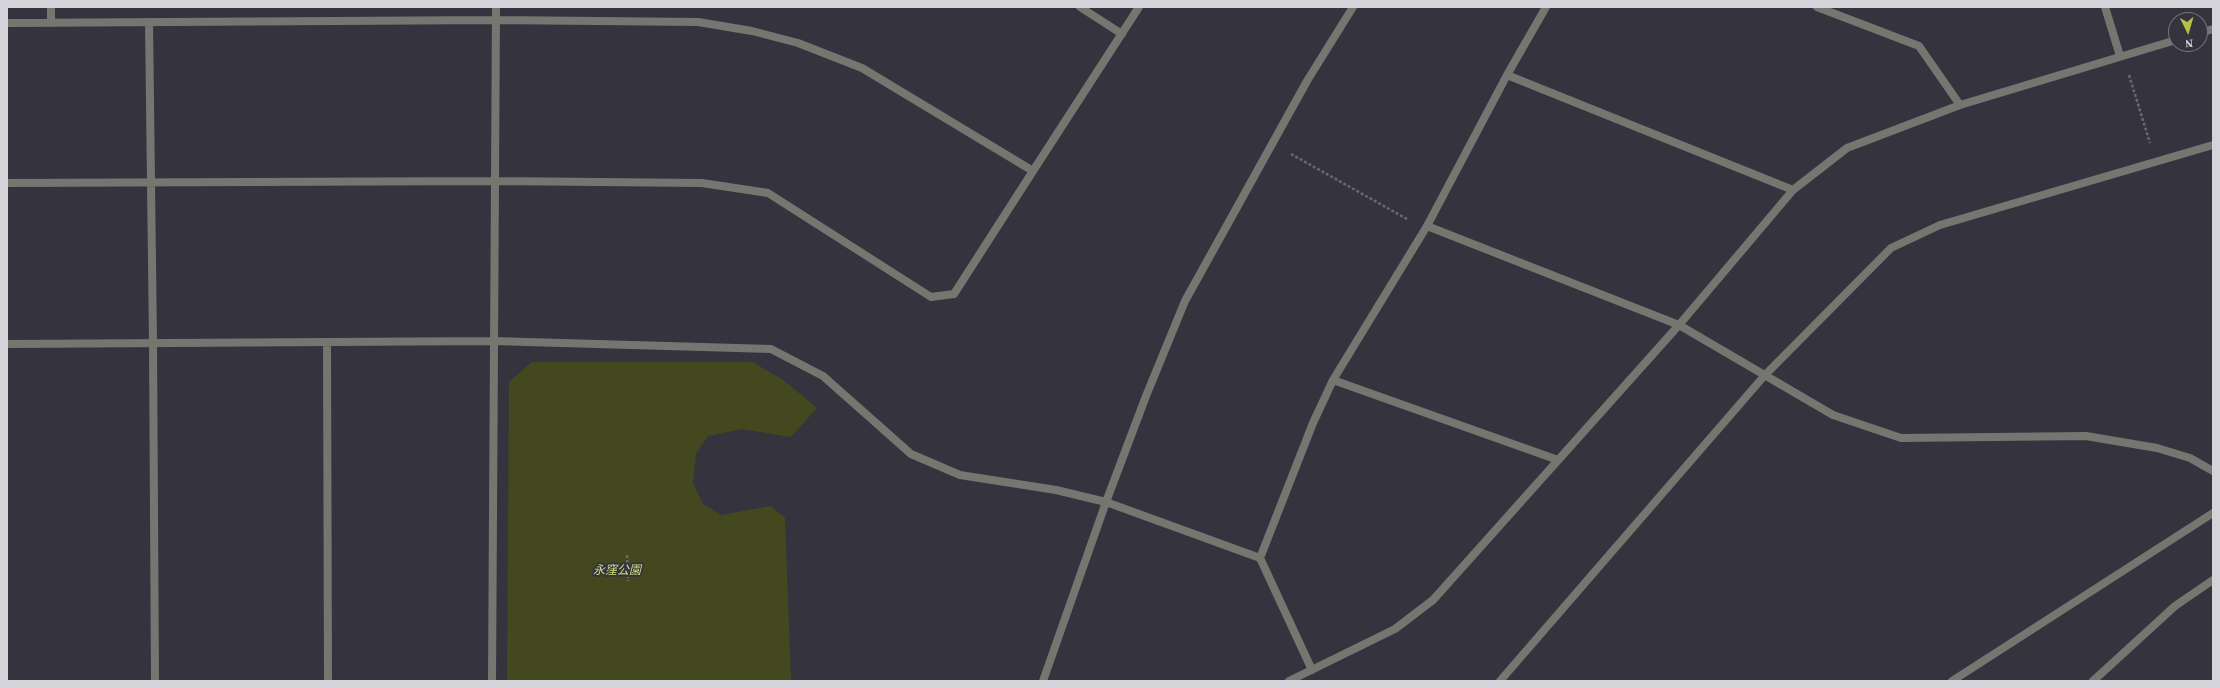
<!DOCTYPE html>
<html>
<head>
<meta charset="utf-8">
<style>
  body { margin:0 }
  #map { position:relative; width:2220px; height:688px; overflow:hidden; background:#35343e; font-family:"Source Serif 4",serif }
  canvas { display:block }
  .frame { position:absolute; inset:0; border:8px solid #d4d3da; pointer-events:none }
  .north { position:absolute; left:2168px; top:12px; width:40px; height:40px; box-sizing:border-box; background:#35343e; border:1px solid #75747c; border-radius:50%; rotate:175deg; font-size:11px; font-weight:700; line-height:16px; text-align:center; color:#d4d3da }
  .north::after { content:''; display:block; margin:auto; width:14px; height:18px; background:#b6c148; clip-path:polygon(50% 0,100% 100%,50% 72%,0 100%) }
</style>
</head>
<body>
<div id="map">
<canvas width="2220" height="688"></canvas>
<div class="frame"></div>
<div class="north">N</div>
</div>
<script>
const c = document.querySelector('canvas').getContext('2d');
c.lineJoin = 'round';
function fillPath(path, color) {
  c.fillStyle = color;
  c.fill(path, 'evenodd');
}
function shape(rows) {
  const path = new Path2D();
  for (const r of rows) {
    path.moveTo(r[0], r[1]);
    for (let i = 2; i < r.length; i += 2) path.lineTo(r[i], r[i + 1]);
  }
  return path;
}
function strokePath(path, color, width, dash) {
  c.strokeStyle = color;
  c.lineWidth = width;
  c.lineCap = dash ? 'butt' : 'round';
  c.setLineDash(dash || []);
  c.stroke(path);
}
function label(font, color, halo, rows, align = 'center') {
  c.font = font + ' "Source Serif 4","Noto Sans JP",serif';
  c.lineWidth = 4;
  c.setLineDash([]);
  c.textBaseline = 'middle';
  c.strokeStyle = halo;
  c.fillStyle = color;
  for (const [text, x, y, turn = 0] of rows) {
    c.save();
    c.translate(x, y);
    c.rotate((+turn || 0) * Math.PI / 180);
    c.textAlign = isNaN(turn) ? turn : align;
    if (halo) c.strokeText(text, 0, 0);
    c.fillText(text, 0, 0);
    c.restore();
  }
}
const green = shape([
  [532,362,752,362,782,379,817,408,791,437,742,429,708,436,696,454,693,483,703,504,721,515,771,506,785,518,791,681,507,681,509,382]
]);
const path = shape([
  [2129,75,2150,143],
  [1291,154,1407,219],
  [627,555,628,581]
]);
const service = shape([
  [2093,681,2175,606,2213,580]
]);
const minor = shape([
  [1080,7,1122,34],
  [1817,7,1919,46,1960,105],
  [2105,7,2120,56],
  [149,22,153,343],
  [7,23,496,20,698,22,752,31,798,43,862,68,1033,171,954,294,931,297,768,193,702,183,495,181,492,681],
  [51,23,51,7],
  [2200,33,2213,29],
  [1507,75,1793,190],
  [1033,171,1139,7],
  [7,183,495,181,496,7],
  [1427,226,1679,325,1833,415,1901,438,2086,436,2157,448,2190,458,2213,471],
  [327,342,328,681],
  [7,344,493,341,771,349,823,376,911,454,960,475,1056,490,1106,502,1260,558,1312,670],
  [1333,380,1558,460],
  [1260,558,1313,423,1333,380,1427,226,1507,75,1546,7],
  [1289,681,1395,629,1433,600,1679,325,1793,190,1847,148,1960,105,2176,40],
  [1500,681,1765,375,1891,248,1940,225,2213,145],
  [1952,681,2213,513]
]);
const tertiary = shape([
  [153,343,155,681],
  [1043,681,1106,502,1146,396,1185,301,1307,81,1353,7]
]);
const parkNames = [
  ["永窪公園",617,571]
];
fillPath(green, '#44481f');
strokePath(path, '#696871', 2.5, [3, 2]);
strokePath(service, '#767671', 8);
strokePath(minor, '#767671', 8);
strokePath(tertiary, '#767671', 8);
label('italic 12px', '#d4df81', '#35343e', parkNames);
</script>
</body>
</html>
